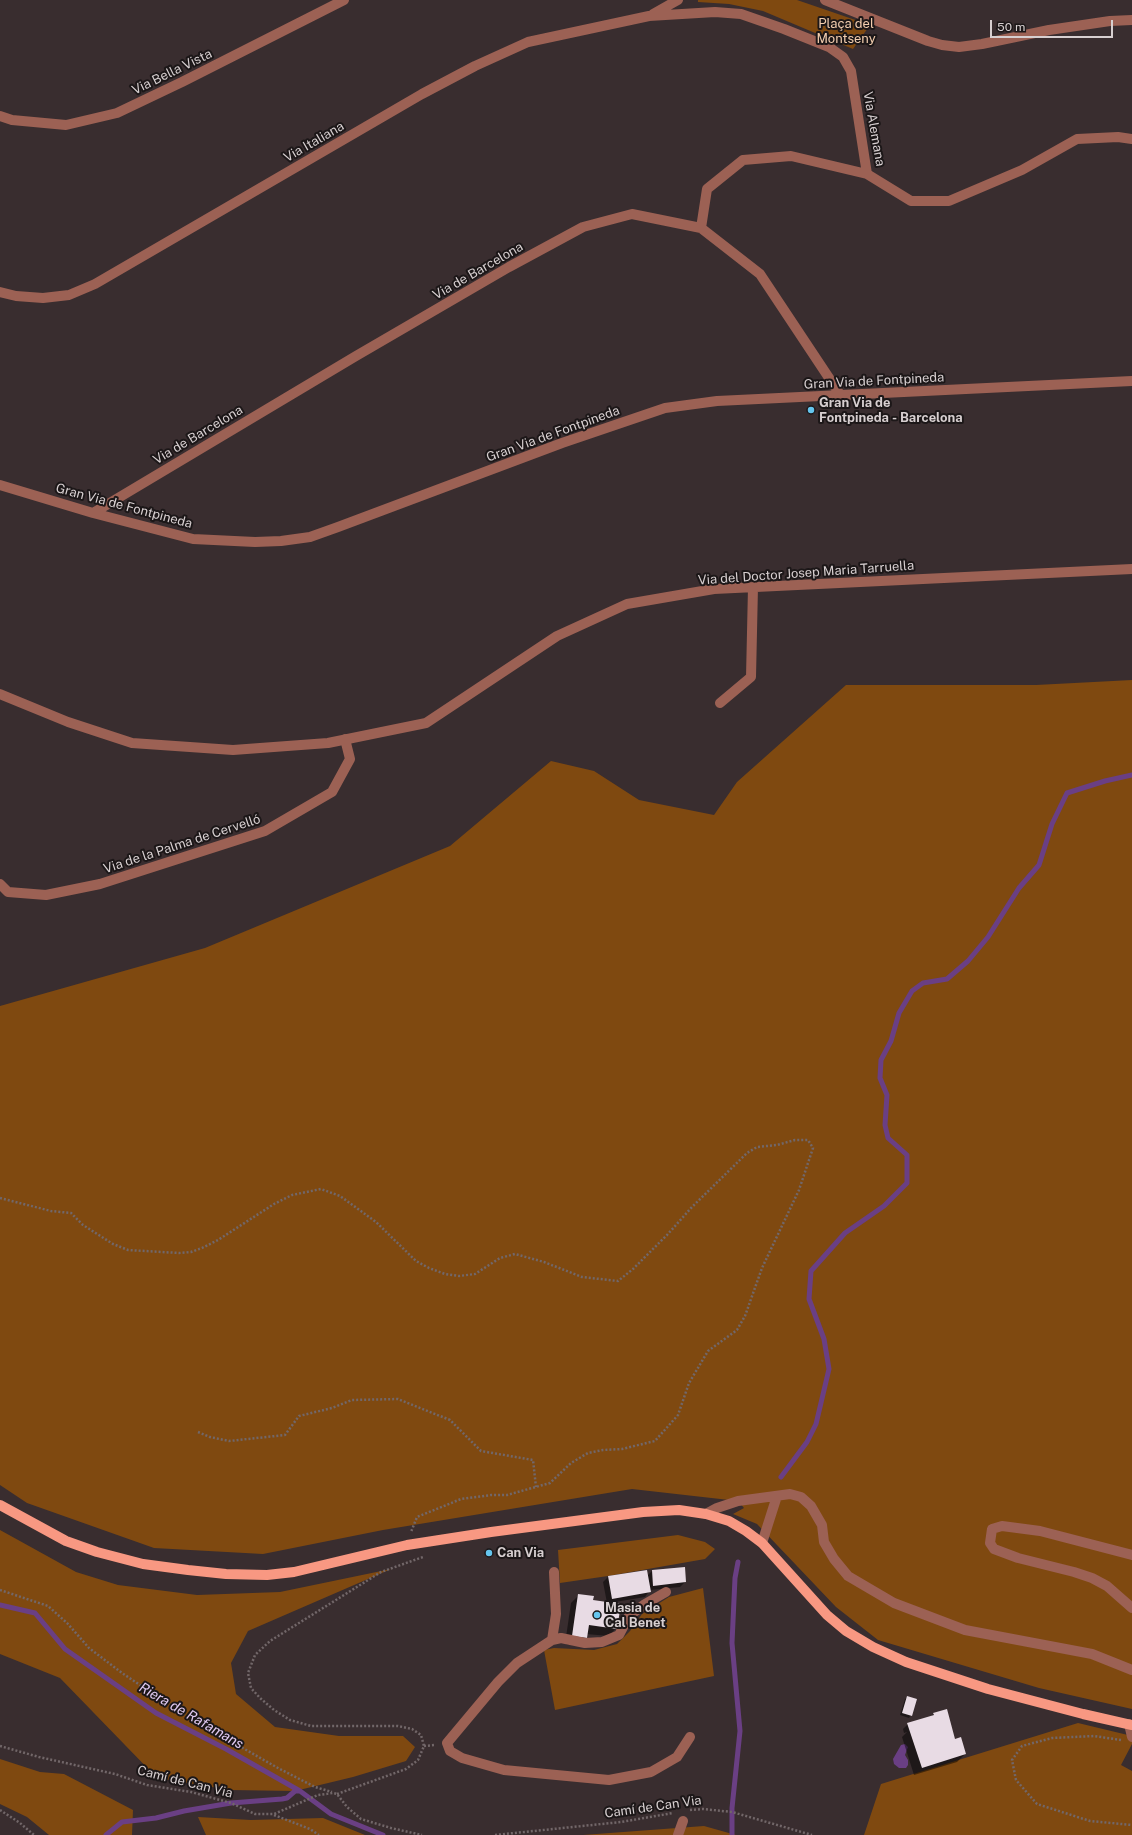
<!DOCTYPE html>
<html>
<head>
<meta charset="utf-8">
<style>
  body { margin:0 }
  #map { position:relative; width:1132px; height:1835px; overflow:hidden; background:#392d2f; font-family:"Public Sans",sans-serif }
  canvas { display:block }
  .scale { position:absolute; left:990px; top:20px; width:123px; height:18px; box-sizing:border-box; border:2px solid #d7cfd0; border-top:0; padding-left:5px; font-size:12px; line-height:14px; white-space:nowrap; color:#d7cfd0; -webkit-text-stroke:3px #1c1718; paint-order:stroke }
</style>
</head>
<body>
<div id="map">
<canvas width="1132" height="1835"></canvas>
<div class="scale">50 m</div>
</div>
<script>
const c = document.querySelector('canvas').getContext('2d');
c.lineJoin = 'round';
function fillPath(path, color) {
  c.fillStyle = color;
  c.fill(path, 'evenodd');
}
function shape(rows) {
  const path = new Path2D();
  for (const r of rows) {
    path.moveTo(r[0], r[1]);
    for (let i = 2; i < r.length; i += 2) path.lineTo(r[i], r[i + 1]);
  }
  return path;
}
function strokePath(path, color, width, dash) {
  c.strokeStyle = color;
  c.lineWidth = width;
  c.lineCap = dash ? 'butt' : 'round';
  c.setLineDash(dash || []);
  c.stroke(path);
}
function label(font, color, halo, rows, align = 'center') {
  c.font = font + ' "Public Sans",sans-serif';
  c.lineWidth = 4;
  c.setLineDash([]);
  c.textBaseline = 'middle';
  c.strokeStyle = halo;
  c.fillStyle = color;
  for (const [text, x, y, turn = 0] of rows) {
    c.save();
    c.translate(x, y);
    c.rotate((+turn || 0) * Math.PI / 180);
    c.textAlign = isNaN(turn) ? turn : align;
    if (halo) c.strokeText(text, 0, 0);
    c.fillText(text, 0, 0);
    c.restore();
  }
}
const green = shape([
  [698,0,797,0,870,25,853,49,763,11,729,4,698,2],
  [1132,680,1132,1709,1039,1688,878,1640,836,1607,757,1524,733,1514,744,1508,738,1501,632,1489,383,1530,263,1554,154,1548,27,1503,0,1485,0,1006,205,948,450,846,551,761,594,771,639,800,714,815,737,782,846,685,1036,685],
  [0,1530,76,1572,118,1585,197,1595,280,1592,391,1569,248,1631,231,1663,236,1694,275,1727,339,1736,403,1736,415,1747,406,1761,353,1777,295,1791,230,1790,157,1778,60,1678,0,1654],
  [678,1535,705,1542,715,1549,705,1559,608,1576,560,1583,558,1550],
  [703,1588,714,1676,555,1710,544,1650,554,1648,594,1650,617,1644,630,1631,642,1614,669,1597],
  [1078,1723,1132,1736,1132,1744,1121,1765,1132,1771,1132,1835,864,1835,881,1784],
  [0,1759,40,1772,64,1774,133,1810,132,1835,49,1835,27,1817,0,1804],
  [198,1817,251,1820,323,1818,365,1835,206,1835],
  [704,1826,736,1835,583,1835]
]);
const water = shape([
  [905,1744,908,1747,905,1755,908,1760,908,1765,906,1768,899,1768,894,1764,893,1759,901,1745]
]);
const shadow = shape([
  [652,1571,685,1582,680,1587,650,1590,645,1597,609,1603,616,1628,609,1636,586,1634,586,1638,578,1646,565,1644,571,1603,579,1595,592,1601,607,1603,603,1582,608,1577,647,1576],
  [908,1697,911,1715,909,1718,900,1715,905,1699],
  [934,1714,965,1754,957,1762,914,1775,902,1737,907,1732,904,1733,903,1729,908,1724,930,1717]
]);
const stream = shape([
  [781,1477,807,1442,816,1424,829,1369,824,1339,809,1299,811,1271,845,1233,884,1206,907,1183,907,1155,888,1138,885,1125,887,1095,880,1078,881,1060,891,1041,899,1013,912,991,923,983,947,979,968,961,988,937,1019,888,1039,865,1052,824,1067,793,1105,781,1132,775],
  [0,1605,35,1613,65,1649,156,1713,226,1749,300,1791,331,1814,383,1835],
  [106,1835,122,1822,156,1818,184,1811,231,1803,282,1799,287,1798,295,1791,300,1791],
  [732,1835,732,1808,740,1731,732,1643,735,1578,738,1562]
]);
const building = shape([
  [685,1567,686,1582,653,1586,652,1570],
  [647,1570,651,1592,612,1599,608,1576],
  [578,1594,594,1596,593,1600,621,1604,617,1629,589,1625,587,1638,572,1636],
  [907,1696,917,1699,912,1716,902,1713],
  [947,1709,955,1739,961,1737,966,1754,922,1768,907,1723,934,1715,933,1713]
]);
const path = shape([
  [0,1198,51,1211,71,1213,83,1225,113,1244,128,1250,179,1253,191,1252,202,1248,218,1240,274,1204,292,1195,321,1189,340,1196,365,1214,376,1222,416,1261,429,1268,445,1274,459,1276,475,1274,500,1258,515,1254,544,1262,582,1277,618,1281,633,1269,667,1235,692,1207,747,1153,757,1147,777,1145,795,1140,808,1140,813,1148,799,1190,762,1268,745,1316,737,1330,708,1351,689,1383,678,1415,655,1441,622,1449,603,1450,588,1453,571,1463,550,1483,507,1495,491,1495,461,1499,417,1517,411,1532],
  [198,1432,210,1437,229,1441,285,1435,299,1416,332,1408,352,1400,398,1399,450,1420,481,1451,533,1460,536,1487],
  [0,1590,48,1606,67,1623,89,1648,122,1673,188,1717,278,1768,315,1787,332,1792],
  [1121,1740,1094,1736,1052,1738,1022,1746,1012,1760,1016,1780,1037,1804,1090,1821,1132,1825],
  [0,1746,39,1757,115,1774,147,1785,191,1792,231,1803,255,1814,274,1814,318,1795,333,1793,337,1794,347,1807,361,1819,391,1828,422,1835],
  [424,1746,435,1745],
  [337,1794,406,1769,418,1760,424,1746,421,1735,412,1729,398,1726,311,1726,290,1720,274,1710,260,1698,251,1688,248,1673,255,1655,270,1641,381,1572,423,1557],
  [0,1810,20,1823,34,1835],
  [690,1810,703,1809,732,1812,812,1835],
  [274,1815,310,1829,319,1835],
  [495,1835,621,1822,673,1813]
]);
const minor = shape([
  [825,0,928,41,942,45,959,47,982,44,1049,30,1110,21,1132,20],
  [653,14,678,0],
  [0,116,12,120,66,125,117,113,182,82,344,0],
  [701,228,707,189,743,160,791,156,867,174],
  [0,292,16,296,43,298,69,295,95,284,422,94,475,66,528,42,649,16,715,12,741,14,784,29,829,47,843,57,851,71,867,174,911,201,949,201,1022,170,1077,139,1118,137,1132,139],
  [0,485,93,513,193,539,255,542,281,541,310,537,338,527,562,443,665,408,717,401,1132,381],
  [93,513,356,356,509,267,583,227,632,214,701,228,760,274,841,396],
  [0,694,68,722,132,743,233,750,328,743,426,723,557,636,627,604,714,589,1132,569],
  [720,703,751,677,753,587],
  [0,884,8,892,46,895,100,884,265,831,332,792,350,759,345,739],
  [706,1514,717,1508,738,1501,790,1494,801,1497,811,1506,822,1525,824,1542,834,1559,848,1576,894,1603,965,1630,1092,1654,1132,1670],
  [762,1543,777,1496],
  [1132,1555,1040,1531,1002,1526,992,1529,990,1543,994,1549,1018,1558,1074,1572,1092,1578,1107,1586,1132,1608],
  [666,1592,645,1604,629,1616,619,1635,602,1642,585,1643,561,1638,552,1640,517,1663,498,1682,447,1743,450,1751,462,1758,504,1770,609,1780,651,1772,677,1757,690,1737],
  [552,1640,556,1614,554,1572],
  [1129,1724,1132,1737],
  [678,1835,683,1821]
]);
const major = shape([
  [0,1505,66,1541,97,1552,143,1564,188,1570,226,1574,267,1575,294,1572,407,1545,491,1532,643,1512,679,1510,706,1514,729,1521,746,1531,762,1543,827,1615,846,1631,873,1647,906,1662,988,1689,1083,1714,1132,1725]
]);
const markers = [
  [811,410,4,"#65c5ee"],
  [489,1553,4,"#65c5ee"],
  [597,1615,4,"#65c5ee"]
];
const parkNames = [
  ["Plaça del",846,24],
  ["Montseny",846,39]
];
const streetNames = [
  ["Via Bella Vista",172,72,-26],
  ["Via Alemana",874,129,80],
  ["Via Italiana",314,142,-30],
  ["Via de Barcelona",478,271,-30],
  ["Gran Via de Fontpineda",874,381,-3],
  ["Gran Via de Fontpineda",553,434,-20],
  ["Via de Barcelona",198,435,-31],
  ["Gran Via de Fontpineda",124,506,15],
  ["Via del Doctor Josep Maria Tarruella",806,573,-4],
  ["Via de la Palma de Cervelló",182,844,-18],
  ["Camí de Can Via",185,1782,14],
  ["Camí de Can Via",653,1807,-8]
];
const poiNames = [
  ["Gran Via de",819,403],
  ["Fontpineda - Barcelona",819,418],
  ["Can Via",497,1553],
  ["Masia de",605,1608],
  ["Cal Benet",605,1623]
];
const waterNames = [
  ["Riera de Rafamans",191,1716,30]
];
fillPath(green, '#7f4910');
fillPath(water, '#6a3f84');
fillPath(shadow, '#0007');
strokePath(stream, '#6a3f84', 5);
fillPath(building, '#e8dbe4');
strokePath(path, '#726769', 2.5, [2, 2]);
strokePath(minor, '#9c6154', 10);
strokePath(major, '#f89882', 10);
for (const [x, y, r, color] of markers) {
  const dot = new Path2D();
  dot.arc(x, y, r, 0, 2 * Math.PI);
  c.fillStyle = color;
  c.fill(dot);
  strokePath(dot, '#1c1718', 1.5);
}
label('13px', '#f2cdae', '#1c1718', parkNames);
label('13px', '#d7cfd0', '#1c1718', streetNames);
label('bold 13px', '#d7cfd0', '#1c1718', poiNames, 'left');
label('italic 14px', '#e1caf1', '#1c1718', waterNames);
</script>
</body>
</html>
